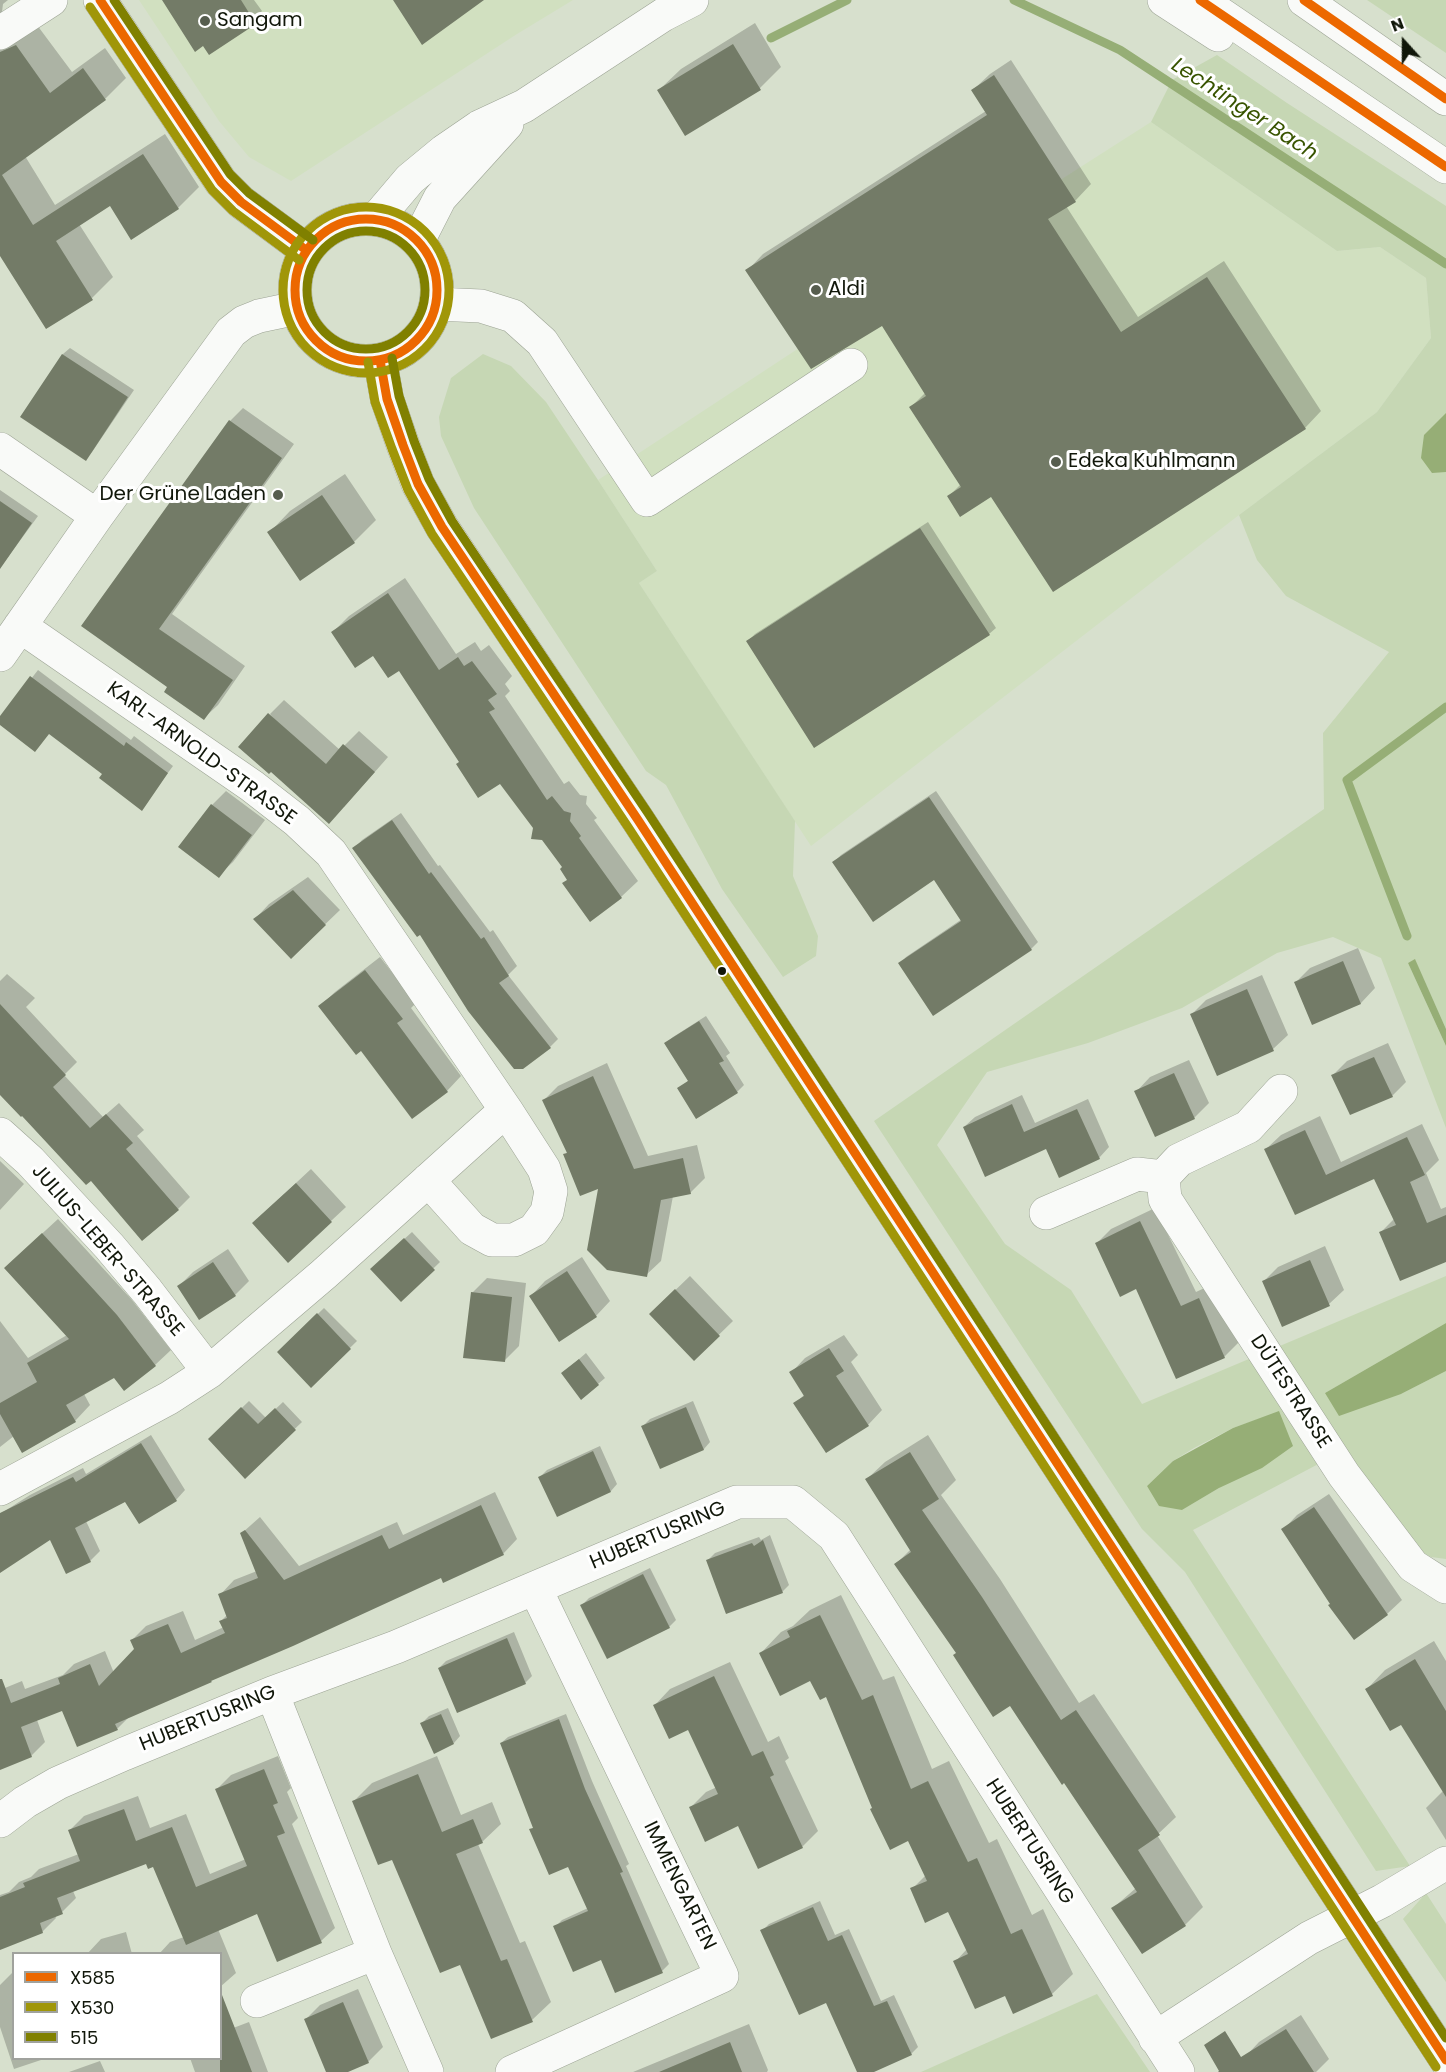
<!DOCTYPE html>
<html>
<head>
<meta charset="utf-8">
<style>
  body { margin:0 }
  #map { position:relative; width:1446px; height:2072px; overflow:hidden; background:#d7e0cd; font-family:Poppins,sans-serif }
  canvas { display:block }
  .legend { position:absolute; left:12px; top:1952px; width:210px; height:108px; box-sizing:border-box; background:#fff; border:2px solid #a0a29d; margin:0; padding:8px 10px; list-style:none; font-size:18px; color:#11170a }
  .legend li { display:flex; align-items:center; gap:12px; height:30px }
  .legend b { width:30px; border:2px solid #a0a29d }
  .north { position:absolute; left:1374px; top:12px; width:60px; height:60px; -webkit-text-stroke:4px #fff; paint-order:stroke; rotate:339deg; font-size:16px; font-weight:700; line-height:24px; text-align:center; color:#11170a }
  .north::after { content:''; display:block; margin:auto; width:21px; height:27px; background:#11170a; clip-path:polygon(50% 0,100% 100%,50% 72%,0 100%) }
</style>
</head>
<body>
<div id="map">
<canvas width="1446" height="2072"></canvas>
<ul class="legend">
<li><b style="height:8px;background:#ec6800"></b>X585</li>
<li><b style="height:8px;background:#a09608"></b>X530</li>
<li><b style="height:8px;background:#808000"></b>515</li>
</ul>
<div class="north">N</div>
</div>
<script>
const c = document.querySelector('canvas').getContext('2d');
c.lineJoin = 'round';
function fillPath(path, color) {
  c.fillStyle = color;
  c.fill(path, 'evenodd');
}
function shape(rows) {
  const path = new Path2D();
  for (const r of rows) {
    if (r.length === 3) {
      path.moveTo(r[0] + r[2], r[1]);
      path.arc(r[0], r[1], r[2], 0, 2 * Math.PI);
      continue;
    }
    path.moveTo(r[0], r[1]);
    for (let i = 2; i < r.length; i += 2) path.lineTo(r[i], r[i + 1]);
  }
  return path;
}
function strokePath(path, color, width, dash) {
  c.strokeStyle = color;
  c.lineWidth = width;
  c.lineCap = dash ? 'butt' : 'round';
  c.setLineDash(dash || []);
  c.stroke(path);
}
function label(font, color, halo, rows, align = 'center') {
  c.font = font + ' Poppins,sans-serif';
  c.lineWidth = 6;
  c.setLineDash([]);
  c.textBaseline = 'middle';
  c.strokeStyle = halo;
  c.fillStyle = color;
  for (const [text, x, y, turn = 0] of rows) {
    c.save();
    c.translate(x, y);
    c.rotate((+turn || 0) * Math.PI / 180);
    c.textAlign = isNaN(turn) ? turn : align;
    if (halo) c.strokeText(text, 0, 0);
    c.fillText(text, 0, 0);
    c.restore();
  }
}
const built = shape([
  [139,0,573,0,517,34,291,181,249,157,219,121],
  [1151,122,1337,251,1380,247,1426,278,1431,338,1377,412,1239,515,811,846,639,583,657,571,598,480,863,306]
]);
const green = shape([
  [1367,0,1446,0,1446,53,1373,4],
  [1217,55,1287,103,1446,206,1446,1029,1415,960,1408,963,1446,1046,1446,1128,1381,958,1333,937,1277,953,1182,1008,1088,1043,987,1072,937,1145,1005,1244,1071,1290,1142,1404,1446,1276,1446,1323,1325,1393,1401,1394,1446,1371,1446,1559,1431,1557,1420,1551,1345,1450,1193,1530,1410,1866,1376,1871,1185,1572,1142,1529,874,1121,1324,809,1323,733,1389,652,1286,596,1257,560,1239,515,1377,412,1431,338,1426,278,1380,247,1337,251,1151,122,1172,80],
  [1279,1412,1219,1488,1182,1510,1147,1486,1173,1461,1194,1448,1233,1428],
  [483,354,511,366,546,402,598,480,657,571,639,583,795,821,793,876,818,936,816,956,783,977,722,889,666,785,646,771,474,508,441,436,439,417,451,378],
  [1426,1893,1446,1924,1446,1982,1403,1919],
  [1097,1994,1150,2072,921,2072]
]);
const water = shape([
  [1446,413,1446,472,1432,473,1421,458,1424,435],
  [1415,959,1446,1029,1446,1046,1408,963],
  [1446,1323,1446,1371,1401,1394,1339,1416,1325,1393],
  [1279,1411,1293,1446,1262,1468,1219,1488,1182,1510,1159,1506,1147,1486,1173,1461,1233,1428]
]);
const shadow = shape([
  [0,0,8,0,3,4,2,12,37,25,72,72,105,48,126,78,105,99,25,156,55,205,165,134,199,187,178,208,110,204,79,224,113,277,92,298,0,253],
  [164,0,254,0,262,11,240,33],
  [755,23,781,67,760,88,659,90,681,69],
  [1011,60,1091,184,1075,201,1066,206,1138,317,1224,261,1321,411,1305,428,992,495,949,496,961,484,911,407,926,392,883,324,747,271,763,254,986,111,973,90,990,74],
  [70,348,134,390,92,452,86,459,22,417,63,354],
  [243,408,294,444,172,614,245,666,218,705,204,718,170,687,83,626,230,421],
  [345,474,376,520,354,542,300,579,269,533,290,511],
  [0,490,38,516,0,568],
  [928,522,996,628,989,634,748,641,755,634],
  [405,578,456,654,475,642,481,651,489,645,512,676,505,684,510,691,505,696,564,784,569,781,580,795,587,796,586,804,597,818,594,820,638,881,621,897,569,879,563,867,500,781,460,762,399,669,333,632,349,616],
  [38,670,131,740,134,736,173,766,141,809,104,774,50,732,35,750,0,724,0,719],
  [284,700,340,750,359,731,388,757,344,807,270,714],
  [226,791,265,820,233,862,218,876,212,805],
  [936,791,1038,942,1031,949,900,964,906,957,962,919,934,878,834,862,841,855],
  [401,813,438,866,440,865,490,932,493,930,517,966,508,975,558,1039,550,1047,420,933,354,849,362,840],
  [308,877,340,910,291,957,255,919,269,904],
  [1358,948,1375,988,1361,1003,1313,1023,1295,983,1310,968],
  [380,957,416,1003,411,1008,461,1076,447,1091,361,1049,320,1006,335,992],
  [7,974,35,998,26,1007,77,1062,64,1075,103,1117,119,1103,144,1130,137,1136,190,1197,178,1209,91,1179,0,1092,0,981],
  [1262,975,1288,1035,1273,1049,1218,1074,1192,1014,1206,1000],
  [706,1016,730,1053,726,1056,744,1085,737,1092,679,1089,689,1080,666,1043,673,1037],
  [1388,1043,1406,1082,1392,1096,1333,1075,1347,1061],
  [1189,1060,1209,1103,1194,1118,1136,1092,1150,1077],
  [607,1063,648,1156,697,1145,705,1178,690,1193,673,1196,661,1261,646,1275,600,1187,565,1155,568,1151,544,1100,558,1086],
  [1022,1095,1035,1123,1088,1099,1109,1147,1099,1158,964,1127,975,1117],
  [1320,1116,1341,1162,1422,1124,1439,1160,1426,1173,1441,1209,1446,1207,1446,1260,1381,1232,1394,1219,1374,1177,1296,1213,1266,1149,1281,1135],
  [0,1161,24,1184,0,1210],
  [311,1169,346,1207,288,1261,268,1209],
  [1155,1208,1196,1292,1213,1284,1239,1342,1224,1357,1137,1287,1096,1244,1111,1229],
  [58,1219,132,1300,171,1350,155,1365,114,1376,84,1394,90,1405,75,1421,14,1436,0,1447,0,1321,28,1358,67,1335,21,1253],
  [412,1232,440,1262,401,1300,379,1262],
  [1325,1246,1344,1290,1329,1304,1283,1325,1264,1281,1278,1267],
  [228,1249,249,1281,235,1295,179,1286,193,1272],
  [582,1257,610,1301,596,1316,531,1296,545,1281],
  [690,1276,733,1321,694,1359,665,1300],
  [487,1278,526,1283,519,1346,504,1361,472,1293],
  [324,1308,357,1341,311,1386,279,1352],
  [844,1335,858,1355,851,1362,882,1410,868,1425,795,1404,805,1394,791,1373,805,1358],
  [586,1353,605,1378,598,1384,563,1373],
  [249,1401,266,1418,283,1402,302,1422,245,1476,210,1439],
  [693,1401,710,1442,704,1449,661,1467,643,1426,650,1419],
  [151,1435,185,1490,176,1500,126,1501,86,1521,100,1551,90,1561,67,1572,51,1538,0,1571,0,1514,30,1495,83,1468,86,1474],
  [928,1435,956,1480,941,1495,1000,1579,1079,1703,1094,1694,1176,1817,1157,1835,1203,1907,1185,1925,1142,1952,1113,1908,1136,1888,1065,1781,1010,1704,958,1652,896,1564,911,1549,867,1479,885,1462],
  [600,1446,617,1484,611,1491,540,1477,547,1470],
  [495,1492,517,1539,503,1554,442,1576,129,1717,117,1729,63,1709,37,1720,45,1742,31,1756,0,1768,0,1690,22,1681,25,1689,63,1675,74,1664,105,1651,114,1673,136,1649,132,1640,146,1626,183,1611,195,1640,224,1627,221,1621,228,1614,220,1595,234,1580,257,1571,242,1533,260,1517,299,1566,397,1522,403,1535],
  [1329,1494,1402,1600,1387,1614,1354,1638,1283,1530,1297,1515],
  [770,1535,789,1585,782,1592,708,1560,715,1553,759,1537,761,1540],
  [650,1568,676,1620,669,1627,582,1605,589,1598],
  [841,1595,883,1680,894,1676,932,1769,949,1761,989,1843,997,1839,1032,1915,1043,1909,1073,1974,1052,1994,1005,1994,955,1962,967,1949,949,1910,912,1889,926,1875,909,1839,873,1808,827,1695,811,1679,761,1653,781,1632,793,1626,810,1610],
  [514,1632,532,1676,525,1683,458,1711,439,1668,446,1661],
  [1434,1641,1446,1661,1446,1840,1426,1808,1444,1790,1402,1722,1367,1689,1385,1670],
  [730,1662,768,1742,779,1736,789,1758,785,1761,818,1831,802,1847,691,1807,706,1792,717,1787,689,1728,655,1705,670,1689],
  [448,1708,460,1736,454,1743,422,1723,429,1716],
  [566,1714,592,1781,629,1864,626,1866,669,1964,662,1971,601,1958,555,1927,562,1920,588,1908,569,1865,531,1830,534,1827,501,1743,508,1737],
  [278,1756,291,1788,287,1792,298,1818,292,1824,335,1928,321,1941,278,1960,258,1912,218,1929,236,1973,220,1987,220,1954,159,1954,170,1942,184,1937,153,1865,147,1863,73,1891,76,1898,62,1912,55,1915,56,1918,42,1932,0,1949,0,1895,9,1892,19,1882,31,1877,39,1869,79,1854,70,1830,84,1816,138,1796,150,1828,186,1814,210,1874,246,1859,217,1789,231,1775],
  [437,1756,461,1815,492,1802,501,1824,482,1842,478,1844,520,1943,525,1941,551,2002,532,2020,460,1963,354,1801,372,1783],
  [820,1901,835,1935,849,1929,881,2001,894,1995,918,2047,911,2054,870,2072,859,2072,826,2001,762,1931,769,1924],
  [126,1932,132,1954,87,1954,101,1939],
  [14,1971,14,2058,47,2058,14,2069,0,2027,0,1985],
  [358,1989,383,2047,368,2062,344,2072,327,2072,306,2019,320,2005],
  [1301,2015,1329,2059,1316,2072,1254,2072,1245,2057,1259,2042],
  [249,2022,268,2072,195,2072,190,2058,220,2058,220,2033],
  [749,2024,768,2070,767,2072,633,2072],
  [100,2061,105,2072,69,2072]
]);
const stream = shape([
  [1014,0,1120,50,1446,264],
  [771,38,847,0],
  [1407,936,1347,780,1446,707]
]);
const building = shape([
  [162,0,241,0,256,24,209,55,203,46,195,52],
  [393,0,484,0,422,45],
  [733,44,761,90,685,136,657,90],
  [16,45,50,93,83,68,106,100,2,175,33,225,143,154,179,209,131,240,110,206,56,241,93,300,46,329,0,256,0,52],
  [994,75,1076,202,1048,219,1121,332,1207,277,1306,429,1053,592,991,497,960,517,947,496,961,487,909,407,926,396,882,326,811,369,745,270,987,115,971,90],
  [62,354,128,397,86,461,20,417],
  [229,420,282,458,159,629,233,680,204,720,164,692,167,687,81,626],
  [322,495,355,543,300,581,267,532],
  [0,501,32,523,0,569],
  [920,528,990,635,814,748,746,641],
  [388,593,439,670,458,657,464,666,472,661,497,694,488,700,495,709,489,712,547,800,552,796,564,811,571,813,570,821,581,836,579,838,622,898,590,922,562,883,567,880,560,869,562,867,542,840,531,839,533,828,500,784,478,798,456,764,459,762,399,671,388,678,373,656,355,668,331,632],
  [30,676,124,746,126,742,168,773,142,811,99,778,102,774,49,734,35,752,0,725,0,716],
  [268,713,326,764,343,744,375,772,329,824,271,772,269,774,238,747],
  [929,797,1032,950,933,1016,898,963,961,921,934,880,873,922,832,862],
  [211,804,252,835,219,878,178,847],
  [392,820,429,874,431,872,481,939,484,937,509,976,499,983,551,1048,523,1069,514,1069,468,1011,420,935,417,937,352,848],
  [293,890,326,925,291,959,253,919],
  [1343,961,1361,1004,1312,1025,1294,982],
  [365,970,403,1019,397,1023,448,1092,412,1119,361,1051,356,1055,318,1006],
  [1247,989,1274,1051,1217,1076,1190,1014],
  [0,1004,66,1075,53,1087,90,1128,106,1114,133,1143,126,1149,179,1210,142,1241,91,1181,86,1185,22,1116,21,1117,0,1095],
  [699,1021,724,1061,719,1063,738,1093,696,1119,677,1088,688,1081,664,1043],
  [1374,1057,1393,1097,1350,1115,1331,1075],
  [1174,1073,1195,1119,1155,1137,1134,1091],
  [593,1076,634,1169,683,1158,691,1194,661,1200,647,1277,607,1270,587,1250,598,1189,580,1196,563,1154,567,1153,542,1100],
  [1012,1104,1024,1132,1077,1109,1100,1159,1059,1178,1046,1149,985,1177,963,1127],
  [1305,1130,1326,1175,1407,1137,1425,1175,1410,1182,1427,1223,1446,1215,1446,1262,1400,1281,1379,1232,1396,1225,1374,1179,1295,1215,1264,1149],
  [296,1183,332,1222,288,1263,252,1223],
  [1140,1221,1181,1306,1199,1298,1225,1358,1176,1379,1136,1289,1120,1297,1095,1243],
  [42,1233,117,1315,156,1366,124,1391,114,1378,66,1405,76,1422,22,1453,0,1414,0,1403,37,1382,27,1363,69,1339,4,1268],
  [404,1238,435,1270,401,1302,370,1269],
  [1310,1260,1330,1306,1282,1327,1262,1281],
  [213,1262,236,1296,199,1320,177,1286],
  [567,1271,597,1317,559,1342,529,1296],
  [675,1289,720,1336,694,1361,649,1314],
  [471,1292,512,1297,505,1362,463,1358],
  [317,1313,351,1349,311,1388,277,1352],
  [829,1348,844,1371,836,1376,869,1426,826,1453,793,1403,804,1396,789,1372],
  [579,1359,599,1385,581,1400,561,1373],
  [241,1407,258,1424,275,1408,296,1430,245,1479,208,1439],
  [686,1407,704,1450,660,1469,641,1426],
  [141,1443,177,1501,139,1524,125,1502,75,1528,91,1562,66,1574,50,1540,0,1573,0,1513,73,1477,76,1482],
  [593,1451,611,1492,557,1517,538,1477],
  [910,1452,939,1499,922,1510,982,1597,1061,1720,1076,1710,1160,1835,1138,1850,1186,1926,1142,1954,1111,1908,1137,1892,1064,1783,1062,1785,1010,1706,993,1717,953,1655,956,1653,894,1564,911,1552,865,1479],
  [481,1505,504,1555,443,1583,441,1578,293,1646,211,1681,212,1682,115,1724,118,1730,77,1747,62,1711,21,1727,32,1757,0,1770,0,1679,2,1679,11,1703,60,1684,58,1678,90,1664,99,1686,134,1649,130,1640,168,1624,181,1653,225,1633,219,1621,227,1618,218,1594,258,1578,240,1533,245,1530,284,1580,382,1535,389,1549],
  [1314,1507,1388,1615,1354,1640,1328,1605,1330,1604,1281,1529],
  [763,1540,783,1593,726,1614,706,1560,752,1543,754,1546],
  [643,1574,670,1628,607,1659,580,1605],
  [820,1615,862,1700,873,1695,911,1789,928,1781,968,1862,977,1858,1011,1934,1022,1929,1053,1996,1013,2014,1005,1996,975,2009,953,1961,968,1954,948,1912,925,1923,910,1888,927,1881,908,1841,890,1850,870,1809,872,1808,826,1697,820,1700,810,1681,780,1696,759,1653,790,1637,787,1631],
  [507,1638,526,1684,457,1713,438,1668],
  [1415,1659,1446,1711,1446,1797,1401,1725,1390,1731,1365,1689],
  [714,1676,752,1756,763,1751,774,1775,770,1777,803,1848,758,1869,738,1826,705,1842,689,1807,718,1794,688,1730,669,1739,653,1705],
  [441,1714,454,1744,434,1754,420,1723],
  [559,1719,585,1789,623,1872,620,1873,663,1973,615,1993,601,1960,573,1972,553,1926,588,1911,568,1867,549,1875,529,1829,533,1828,500,1743],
  [264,1769,278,1803,273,1805,285,1833,277,1836,322,1943,277,1962,257,1914,186,1945,153,1867,148,1869,146,1864,57,1898,63,1914,40,1923,43,1933,0,1950,0,1897,25,1887,23,1883,80,1861,68,1830,124,1809,136,1841,172,1827,196,1887,247,1866,215,1789],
  [418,1774,442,1832,473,1819,483,1843,456,1854,501,1961,507,1959,533,2022,491,2039,460,1965,440,1973,392,1860,378,1865,352,1801],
  [813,1907,828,1941,842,1935,874,2006,887,2001,912,2055,874,2072,857,2072,826,2003,799,2015,760,1930],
  [220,1995,222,1995,252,2072,220,2072],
  [343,2002,369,2063,348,2072,326,2072,304,2019],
  [1286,2029,1314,2072,1218,2072,1219,2071,1204,2045,1225,2031,1241,2057],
  [730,2042,742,2072,659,2072]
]);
const minor = shape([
  [100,0,221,182,241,202,306,250],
  [0,33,51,0],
  [366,290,71],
  [436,304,481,306,513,316,542,342,647,500,851,365],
  [380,360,387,399,403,445,418,484,442,527,638,820,1446,2060],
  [0,449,97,516],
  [20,626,252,786,297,821,331,853,506,1110,544,1169,551,1191,547,1212,534,1230,514,1240,492,1240,472,1229,428,1180],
  [0,655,97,516,231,332,244,322,259,316,297,308],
  [1281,1091,1248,1127,1179,1160,1163,1177,1165,1199,1344,1475,1413,1566,1446,1587],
  [0,1134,30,1161,109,1246,147,1291,209,1372],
  [1046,1213,1137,1174,1163,1177],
  [0,1489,169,1398,209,1372,324,1274,506,1110],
  [272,1693,375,1953,427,2072],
  [0,1821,25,1802,58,1783,124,1754,272,1693,396,1647,737,1502,793,1502,834,1536,1178,2072],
  [257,2001,375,1953],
  [1155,2038,1309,1938,1382,1901,1446,1863],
  [512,2072,722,1976,535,1588]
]);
const highway = shape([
  [1164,0,1218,35],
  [1200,0,1446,167],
  [1304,0,1446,99],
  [376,219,410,179,444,151,479,127,524,106,663,15,692,0],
  [418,241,440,198,507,124]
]);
const bus1 = shape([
  [100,0,221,182,241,202,306,250],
  [1200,0,1446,167],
  [1304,0,1446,99],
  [366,290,71],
  [380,360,387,399,403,445,418,484,442,527,638,820,1446,2060]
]);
const bus2 = shape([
  [90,7,212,190,233,211,299,260],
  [366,290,83],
  [368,362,375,402,392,449,408,490,432,534,628,827,1436,2067]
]);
const bus3 = shape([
  [114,0,230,174,249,193,313,240],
  [366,290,59],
  [392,358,399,396,414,441,429,479,452,521,648,813,1446,2038]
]);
const markers = [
  [205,21,6,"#565d4e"],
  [816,290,6,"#565d4e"],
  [1056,462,6,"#565d4e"],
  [278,495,6,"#565d4e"],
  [722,971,5,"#11170a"]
];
const poiNames = [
  ["Sangam",217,21],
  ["Aldi",828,290],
  ["Edeka Kuhlmann",1068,462],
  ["Der Grüne Laden",266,495,"right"]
];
const streetNames = [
  ["KARL-ARNOLD-STRASSE",201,754,36],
  ["JULIUS-LEBER-STRASSE",107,1251,49],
  ["DÜTESTRASSE",1290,1392,57],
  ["HUBERTUSRING",658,1536,-23],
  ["HUBERTUSRING",208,1719,-22],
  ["HUBERTUSRING",1029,1842,57],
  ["IMMENGARTEN",679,1886,64]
];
const waterNames = [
  ["Lechtinger Bach",1244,110,33]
];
fillPath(built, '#d1e0c0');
fillPath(green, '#c6d7b4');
fillPath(water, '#96ae76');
fillPath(shadow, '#0003');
strokePath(stream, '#96ae76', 9);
fillPath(building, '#737b67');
strokePath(minor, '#9ca394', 34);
strokePath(highway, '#9ca394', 34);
strokePath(minor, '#f9faf8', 33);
strokePath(highway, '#f9faf8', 33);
strokePath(bus1, '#ec6800', 9);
strokePath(bus2, '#a09608', 9);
strokePath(bus3, '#808000', 9);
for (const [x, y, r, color] of markers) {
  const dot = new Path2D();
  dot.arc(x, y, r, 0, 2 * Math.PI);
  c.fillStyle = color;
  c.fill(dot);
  strokePath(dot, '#fff', 2);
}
label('20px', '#11170a', '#fff', poiNames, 'left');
label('20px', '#11170a', '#fff', streetNames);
label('italic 21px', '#385400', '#fff', waterNames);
</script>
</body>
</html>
